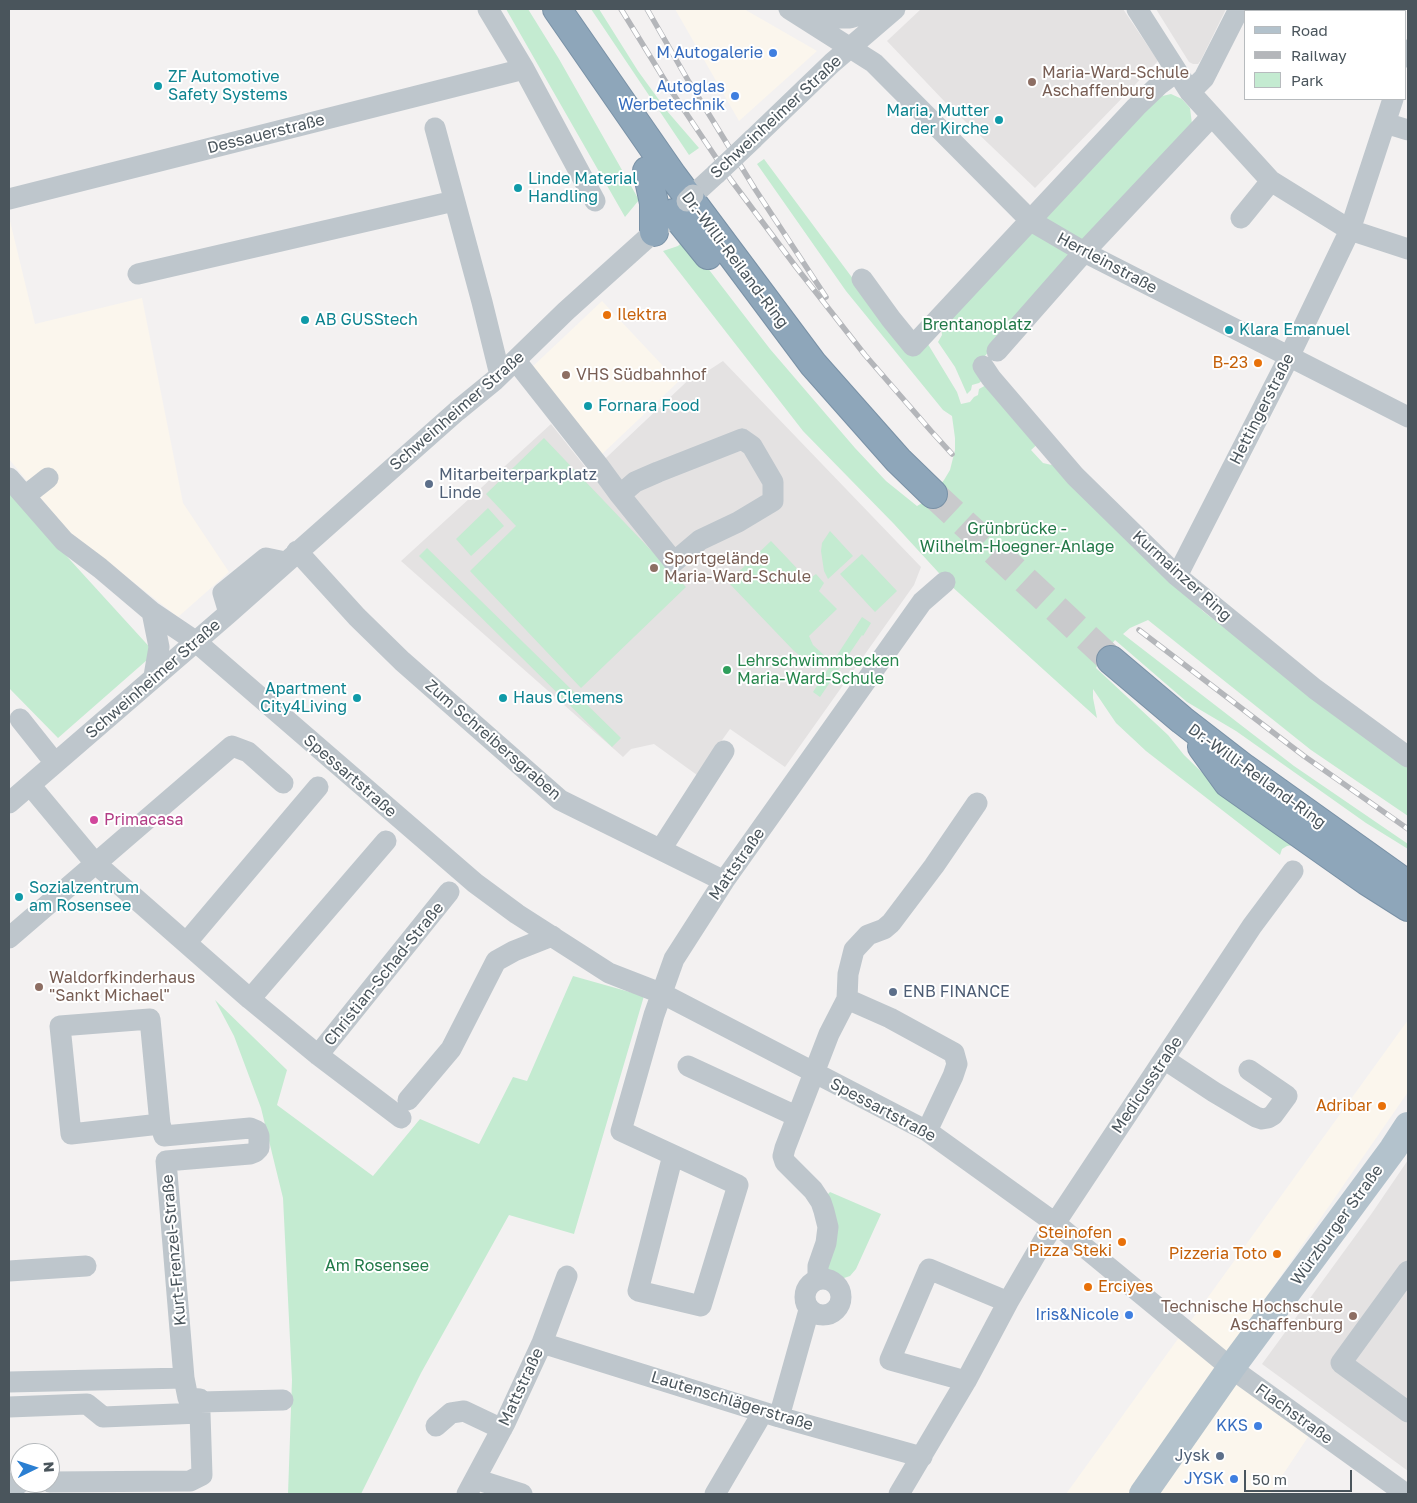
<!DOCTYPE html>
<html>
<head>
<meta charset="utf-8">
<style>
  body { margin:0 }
  #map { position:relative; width:1417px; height:1503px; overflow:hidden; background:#f3f1f1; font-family:"Golos Text",sans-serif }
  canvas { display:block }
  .frame { position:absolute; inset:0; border:10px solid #4a555c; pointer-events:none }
  .legend { position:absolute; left:1244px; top:10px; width:162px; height:90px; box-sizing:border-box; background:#fff; border:1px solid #b7bbbe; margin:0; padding:6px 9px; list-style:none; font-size:15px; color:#4a555c }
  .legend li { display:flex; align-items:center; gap:10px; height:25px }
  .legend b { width:25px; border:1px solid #b7bbbe }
  .north { position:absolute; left:10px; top:1443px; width:50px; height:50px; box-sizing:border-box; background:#fff; border:1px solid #b7bbbe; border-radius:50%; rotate:86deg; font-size:14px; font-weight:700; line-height:20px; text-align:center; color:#4a555c }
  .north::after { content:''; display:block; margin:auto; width:18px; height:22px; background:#2b7fd2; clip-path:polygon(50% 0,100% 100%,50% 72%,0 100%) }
  .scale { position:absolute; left:1244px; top:1470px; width:108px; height:22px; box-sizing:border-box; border:2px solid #4a555c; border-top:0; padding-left:6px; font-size:15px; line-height:18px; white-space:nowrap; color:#4a555c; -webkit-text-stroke:4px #fff; paint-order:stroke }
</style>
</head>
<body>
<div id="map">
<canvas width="1417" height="1503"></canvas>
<div class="frame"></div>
<ul class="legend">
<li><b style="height:6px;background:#b3c2cc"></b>Road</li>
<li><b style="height:6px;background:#b4b6ba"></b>Railway</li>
<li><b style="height:14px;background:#c4ebd1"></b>Park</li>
</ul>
<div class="north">N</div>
<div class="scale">50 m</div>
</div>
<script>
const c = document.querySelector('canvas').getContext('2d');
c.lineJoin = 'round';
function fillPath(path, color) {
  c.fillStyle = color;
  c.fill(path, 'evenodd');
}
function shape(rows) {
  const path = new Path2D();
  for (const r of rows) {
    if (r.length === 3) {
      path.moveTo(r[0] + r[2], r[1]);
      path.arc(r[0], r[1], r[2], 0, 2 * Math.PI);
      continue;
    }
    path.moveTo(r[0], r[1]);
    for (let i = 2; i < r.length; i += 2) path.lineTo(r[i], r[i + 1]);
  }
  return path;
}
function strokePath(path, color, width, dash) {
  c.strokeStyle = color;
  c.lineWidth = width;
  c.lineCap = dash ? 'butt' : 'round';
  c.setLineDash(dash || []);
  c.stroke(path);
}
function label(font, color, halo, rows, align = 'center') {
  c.font = font + ' "Golos Text",sans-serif';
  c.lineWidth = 4;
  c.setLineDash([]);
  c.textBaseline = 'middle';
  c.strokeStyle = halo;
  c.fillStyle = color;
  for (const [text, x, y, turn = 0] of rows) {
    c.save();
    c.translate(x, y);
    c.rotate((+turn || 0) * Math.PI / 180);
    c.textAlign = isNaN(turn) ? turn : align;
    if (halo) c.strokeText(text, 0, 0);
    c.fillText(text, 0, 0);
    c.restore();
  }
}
const commercial = shape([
  [675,9,744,9,817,51,739,121],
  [9,217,35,324,142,298,183,503,229,572,178,617,68,531,9,459],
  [602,301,678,382,600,456,529,370],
  [1408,1020,1408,1092,1221,1362,1312,1431,1270,1494,1066,1494]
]);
const education = shape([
  [921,9,1123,9,1158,61,1035,188,945,102,887,41],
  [1156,9,1226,9,1201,60,1198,64,1193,64,1189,62],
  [723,361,921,567,914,585,785,767,730,729,697,775,654,744,631,749,623,757,401,561,551,424,590,473,699,370,703,374],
  [1408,1160,1408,1471,1262,1364,1372,1213]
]);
const green = shape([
  [506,9,528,9,559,59,639,200,625,217],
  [591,9,599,9,638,71,667,111,699,148,689,155],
  [1171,94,1182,99,1190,108,1192,124,976,366,985,378,979,383,972,385,971,390,967,394,955,367,938,342,942,335,941,326,1158,97],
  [764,159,888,326,926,341,957,392,961,404,970,402,974,397,978,395,979,389,988,384,1041,441,1031,450,1043,463,1056,466,1133,547,1204,612,1408,768,1408,816,1311,750,1148,620,1130,628,1123,634,1294,766,1408,844,1408,849,1366,823,1236,731,1187,702,1115,640,1100,659,1096,668,1168,735,1184,755,1215,785,1299,844,1287,846,1282,849,1280,855,1146,751,1116,723,1093,689,1093,698,1097,718,949,584,894,524,803,431,663,251,678,246,684,240,690,245,770,349,855,448,886,481,917,506,929,499,944,480,950,470,955,450,955,438,952,416,943,410,846,291,757,164],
  [544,438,686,587,581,688,470,571,516,526,486,494],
  [9,493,155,653,58,738,9,688],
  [488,508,504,526,471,556,456,539],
  [830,531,853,556,828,579,824,571,821,551,822,543],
  [771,541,808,580,816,574,824,583,819,591,837,609,809,636,813,645,826,657,816,669,794,651,728,582],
  [427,548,621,738,612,747,419,556],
  [862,554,897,591,875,612,840,574],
  [862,617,871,623,863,636,862,635,820,697,813,692],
  [573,976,644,996,574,1234,509,1215,421,1373,361,1494,288,1494,292,1380,283,1198,261,1108,234,1036,215,1000,287,1070,277,1105,373,1176,420,1119,479,1144,513,1077,527,1081],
  [830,1192,881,1214,856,1269,850,1276,841,1279,832,1276,827,1272,827,1195]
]);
const highwayTunnel = shape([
  [933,494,1111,660]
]);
const minor = shape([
  [488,9,524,69,595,201],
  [789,9,874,63,1031,221,1084,252,1408,417],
  [1137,9,1190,92,1271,181,1350,230,1408,249],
  [804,15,825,18,850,18,880,9],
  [1406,57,1408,50],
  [1190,92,1204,78,1239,9],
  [1385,123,1408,130],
  [435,128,482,302,500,375],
  [753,139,832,63,895,9],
  [693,195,716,174],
  [9,199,524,69],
  [1241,218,1271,181],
  [138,274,454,201],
  [862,279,891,319,913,346,1136,107,1160,84,1176,72],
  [997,351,1084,252,1211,117],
  [516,361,598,465,620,495],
  [983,366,991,378,1075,476,1177,576,1315,689,1408,757],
  [742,439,752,446,773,482,773,501,738,522,700,540,674,562,620,495,635,482,658,472,742,439],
  [9,478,64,541,100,568,152,612,195,641,475,883,517,914,609,973,663,994,927,1131,1055,1223,1231,1368,1406,1494],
  [25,496,48,478],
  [297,551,357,617,402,661,560,800,724,881],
  [1177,576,1289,357,1350,230,1393,99],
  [152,612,159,647,154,676],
  [229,613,223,593,266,558,285,562],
  [20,719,55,763],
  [30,785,95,863,250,999,318,1055,401,1118],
  [9,803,229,613,457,411,495,380,566,311,665,222],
  [661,849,724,751],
  [9,938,232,746,248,752,283,783],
  [186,943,318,787],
  [250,999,386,841],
  [847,999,890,1018,954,1053,957,1064,953,1076,927,1131],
  [318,1055,449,892],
  [1164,1059,1214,1092,1256,1117,1262,1119,1268,1118,1273,1115,1287,1096,1249,1070],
  [688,1066,796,1116],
  [408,1100,451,1049,496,961,514,951,552,936],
  [160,1124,71,1134,60,1026,150,1019,160,1124,164,1136,250,1128,257,1131,259,1136,259,1148,255,1152,250,1154,166,1161,184,1378],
  [673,1155,638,1291,701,1306,738,1185,621,1131,654,1015,674,959,724,881,922,602,945,582],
  [9,1271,86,1266],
  [1408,1271,1341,1363,1408,1412],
  [823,1297,18],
  [818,1279,818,1266,826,1243,828,1227,824,1211,821,1202,813,1190,785,1162,783,1156,785,1148,829,1034,847,999,848,974,854,950,868,935,884,929,891,923,934,866,977,803],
  [542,1343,779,1417,922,1457],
  [966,1381,890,1360,929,1269,1008,1302],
  [9,1382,184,1378,188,1398,200,1399,200,1413,103,1417,87,1404,9,1407],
  [200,1402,283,1400],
  [779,1417,809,1310],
  [436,1426,451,1413,464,1411,502,1429],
  [475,1479,522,1494],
  [50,1482,190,1481,202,1475,200,1413],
  [9,1483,20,1483],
  [467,1494,505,1423,542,1343,567,1276],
  [715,1494,763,1412],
  [899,1494,966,1381,1008,1302,1044,1240,1252,926,1293,871]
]);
const major = shape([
  [1143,1494,1231,1368,1393,1149,1408,1126]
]);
const highway = shape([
  [557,9,672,175,813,364,898,460,933,494],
  [647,171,654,203,654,232],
  [674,213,708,255],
  [1111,660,1182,720,1244,768,1408,885],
  [1202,747,1228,783,1367,881,1408,907]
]);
const rail = shape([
  [621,9,672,92,731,180,796,267,865,355,931,431,952,454],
  [647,9,689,82,755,189,826,297],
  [1139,630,1304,756,1408,829]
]);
const minorBridge = shape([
  [716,174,753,139],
  [687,201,693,195]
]);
const markers = [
  [773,53,5,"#3f7fe0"],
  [1032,82,5,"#8d6e63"],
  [158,86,5,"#0f9aa8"],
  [735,96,5,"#3f7fe0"],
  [999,120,5,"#0f9aa8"],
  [518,188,5,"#0f9aa8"],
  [607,315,5,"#e8710a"],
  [305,320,5,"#0f9aa8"],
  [1229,330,5,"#0f9aa8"],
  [1258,363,5,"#e8710a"],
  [566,375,5,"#8d6e63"],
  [588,406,5,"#0f9aa8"],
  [429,484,5,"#5c6f8a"],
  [654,568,5,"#8d6e63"],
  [727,670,5,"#2e9e5b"],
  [357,698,5,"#0f9aa8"],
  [503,698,5,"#0f9aa8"],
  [94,820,5,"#d1479c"],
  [19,897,5,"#0f9aa8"],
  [39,987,5,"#8d6e63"],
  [893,992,5,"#5c6f8a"],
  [1382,1106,5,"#e8710a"],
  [1122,1242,5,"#e8710a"],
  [1277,1254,5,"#e8710a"],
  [1088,1287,5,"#e8710a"],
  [1129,1315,5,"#3f7fe0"],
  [1353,1316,5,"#8d6e63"],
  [1258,1426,5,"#3f7fe0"],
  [1220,1456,5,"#5c6f8a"],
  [1234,1479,5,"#3f7fe0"]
];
const shopNames = [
  ["M Autogalerie",763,53],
  ["Autoglas",725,87],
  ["Werbetechnik",725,105],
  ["Iris&Nicole",1119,1315],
  ["KKS",1248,1426],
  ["JYSK",1224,1479]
];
const educationNames = [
  ["Maria-Ward-Schule",1042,73],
  ["Aschaffenburg",1042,91],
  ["VHS Südbahnhof",576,375],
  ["Sportgelände",664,559],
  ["Maria-Ward-Schule",664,577],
  ["Waldorfkinderhaus",49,978],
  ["\"Sankt Michael\"",49,996],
  ["Technische Hochschule",1343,1307,"right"],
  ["Aschaffenburg",1343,1325,"right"]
];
const cultureNames = [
  ["ZF Automotive",168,77],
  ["Safety Systems",168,95],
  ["Maria, Mutter",989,111,"right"],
  ["der Kirche",989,129,"right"],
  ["Linde Material",528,179],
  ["Handling",528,197],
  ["AB GUSStech",315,320],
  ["Klara Emanuel",1239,330],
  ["Fornara Food",598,406],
  ["Apartment",347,689,"right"],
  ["City4Living",347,707,"right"],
  ["Haus Clemens",513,698],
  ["Sozialzentrum",29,888],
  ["am Rosensee",29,906]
];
const streetNames = [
  ["Schweinheimer Straße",776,117,-43],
  ["Dessauerstraße",266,134,-14],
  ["Dr.-Willi-Reiland-Ring",735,260,53],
  ["Herrleinstraße",1107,263,28],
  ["Hettingerstraße",1262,409,-63],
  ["Schweinheimer Straße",457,411,-41],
  ["Kurmainzer Ring",1182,576,42],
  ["Schweinheimer Straße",153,679,-41],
  ["Zum Schreibersgraben",493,740,41],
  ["Spessartstraße",350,776,41],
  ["Dr.-Willi-Reiland-Ring",1257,776,36],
  ["Mattstraße",737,864,-55],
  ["Christian-Schad-Straße",384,974,-51],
  ["Medicusstraße",1147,1085,-56],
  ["Spessartstraße",883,1110,28],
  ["Würzburger Straße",1337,1225,-54],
  ["Kurt-Frenzel-Straße",174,1250,-95],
  ["Mattstraße",521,1387,-65],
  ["Lautenschlägerstraße",732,1401,17],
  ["Flachstraße",1294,1414,36]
];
const foodNames = [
  ["Ilektra",617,315,"left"],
  ["B-23",1248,363],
  ["Adribar",1372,1106],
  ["Steinofen",1112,1233],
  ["Pizza Steki",1112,1251],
  ["Pizzeria Toto",1267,1254],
  ["Erciyes",1098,1287,"left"]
];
const parkNames = [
  ["Brentanoplatz",977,325],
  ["Grünbrücke -",1017,529],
  ["Wilhelm-Hoegner-Anlage",1017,547],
  ["Am Rosensee",377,1266]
];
const serviceNames = [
  ["Mitarbeiterparkplatz",439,475],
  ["Linde",439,493],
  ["ENB FINANCE",903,992],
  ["Jysk",1210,1456,"right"]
];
const leisureNames = [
  ["Lehrschwimmbecken",737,661],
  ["Maria-Ward-Schule",737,679]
];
const hotelNames = [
  ["Primacasa",104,820]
];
fillPath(commercial, '#fbf6ed');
fillPath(education, '#e4e2e2');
fillPath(green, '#c4ebd1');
strokePath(highwayTunnel, '#c9cacc', 28, [28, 14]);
strokePath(highway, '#7991a6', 30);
strokePath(minor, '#bec6cc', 21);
strokePath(major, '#b3c2cc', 28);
strokePath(highway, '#8ea6ba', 28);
strokePath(rail, '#b4b6ba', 5.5);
strokePath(rail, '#fff', 4, [11]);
strokePath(minorBridge, '#bec6cc', 21);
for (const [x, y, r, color] of markers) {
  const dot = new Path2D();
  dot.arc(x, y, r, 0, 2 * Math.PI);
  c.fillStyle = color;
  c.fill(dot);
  strokePath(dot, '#fff', 2);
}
label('16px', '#366cbe', '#fff', shopNames, 'right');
label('16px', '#785e54', '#fff', educationNames, 'left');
label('16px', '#0d838f', '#fff', cultureNames, 'left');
label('16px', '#4a555c', '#fff', streetNames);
label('16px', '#c56008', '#fff', foodNames, 'right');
label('16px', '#217847', '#fff', parkNames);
label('16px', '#4e5e75', '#fff', serviceNames, 'left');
label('16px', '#27864d', '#fff', leisureNames, 'left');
label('16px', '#b23c85', '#fff', hotelNames, 'left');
</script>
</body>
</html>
